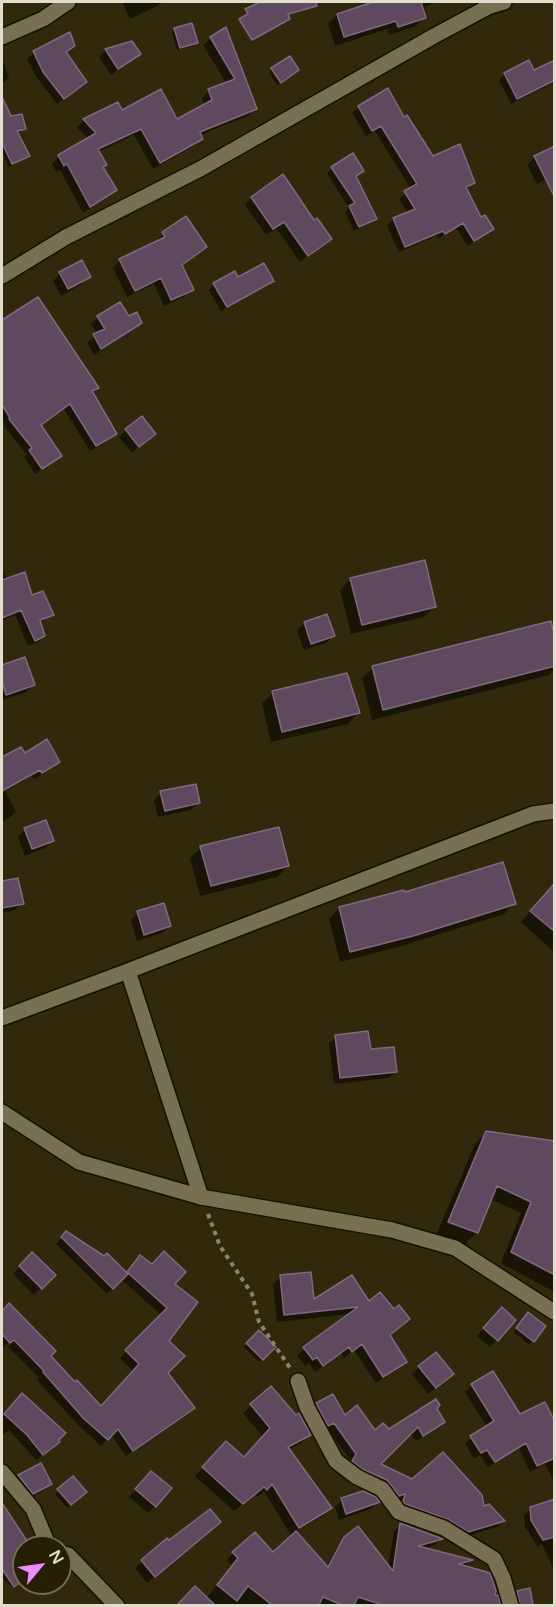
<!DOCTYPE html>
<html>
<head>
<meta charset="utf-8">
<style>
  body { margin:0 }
  #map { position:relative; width:556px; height:1607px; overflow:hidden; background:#30290c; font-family:"Varela Round",sans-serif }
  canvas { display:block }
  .frame { position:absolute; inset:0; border:3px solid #e2decd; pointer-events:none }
  .north { position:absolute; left:12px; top:1535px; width:60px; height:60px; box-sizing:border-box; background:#271f03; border:2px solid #726b54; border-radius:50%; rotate:61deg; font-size:16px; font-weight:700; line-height:24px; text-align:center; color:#e2decd }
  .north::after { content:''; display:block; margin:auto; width:21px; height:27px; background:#ec8cfb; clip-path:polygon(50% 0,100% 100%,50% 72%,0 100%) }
</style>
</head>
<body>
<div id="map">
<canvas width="556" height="1607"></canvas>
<div class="frame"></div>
<div class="north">N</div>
</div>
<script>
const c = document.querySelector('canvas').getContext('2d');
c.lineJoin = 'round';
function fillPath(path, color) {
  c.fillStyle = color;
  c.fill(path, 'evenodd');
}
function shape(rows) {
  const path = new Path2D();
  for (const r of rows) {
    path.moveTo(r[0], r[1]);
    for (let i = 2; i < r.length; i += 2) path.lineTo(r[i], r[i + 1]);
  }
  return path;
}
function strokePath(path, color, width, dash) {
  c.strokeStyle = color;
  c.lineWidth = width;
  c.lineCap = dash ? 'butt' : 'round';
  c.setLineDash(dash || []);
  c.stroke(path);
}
const shadow = shape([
  [122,2,162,2,157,6,130,19],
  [378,2,436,2,422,9,425,17,416,26,389,35,387,29,335,46,328,24,337,15],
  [175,30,196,43,193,46,177,50,172,33],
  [225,30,255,109,248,116,200,135,202,138,194,146,153,169,134,135,98,152,102,168,115,190,108,197,83,213,60,170,56,172,52,164,59,156,88,139,77,127,84,120,121,112,177,121,205,106,202,98,209,91,227,84,203,45,211,38],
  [131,43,139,53,111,75,99,57,105,50],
  [74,45,65,53,85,82,57,104,37,78,27,59,34,53],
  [2,61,3,61,9,77,2,85],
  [528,62,534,72,554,67,554,83,511,104,499,80,505,74],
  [272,69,294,73,277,85,269,72],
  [359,107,404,119,433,157,473,183,467,189,481,219,492,229,468,246,456,228,438,239,436,236,399,252,387,226,393,219,408,213,399,199,411,189,375,131,366,136,352,113],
  [21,115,24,128,17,132,28,156,9,167,2,152,2,120],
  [554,148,554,176,537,184,527,165,534,158],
  [332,168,362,171,355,177,375,218,369,224,354,231,345,212,349,208,327,173],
  [252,198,314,222,330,239,300,262,276,228,266,235,245,205],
  [185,218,206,247,181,266,192,289,185,296,164,306,154,284,127,297,113,268,120,260,157,243,156,241,163,234],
  [81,262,90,276,82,284,61,296,53,281,60,274],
  [272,281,267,286,221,311,209,290,214,284],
  [38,299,97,388,92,393,115,434,109,440,90,451,64,409,39,426,60,455,35,474,24,457,27,455,4,426,5,425,2,419,2,321],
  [98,317,128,318,141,323,133,330,94,355,87,343,97,334,91,324],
  [126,430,154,434,132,453,119,437],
  [4,572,7,579,52,614,40,623,44,636,38,642,28,646,15,615,2,621,2,574],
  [351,579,435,606,424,617,351,634,340,590],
  [304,623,333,636,326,643,304,650,297,630],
  [554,643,554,669,549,675,372,720,362,678,373,668],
  [24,659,33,684,26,692,2,700,2,667],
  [273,693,358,713,348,724,271,742,262,703],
  [21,749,24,755,58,762,51,769,34,779,32,776,5,791,16,812,2,823,2,759],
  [161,793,198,803,191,810,158,817,154,800],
  [25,830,52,841,45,848,25,856,18,837],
  [201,848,288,866,277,877,200,896,190,858],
  [17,879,22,903,15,910,2,913,2,883],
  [554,883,554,952,521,922],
  [403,892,515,903,504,914,402,946,340,962,329,919,339,908],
  [138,913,170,926,162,933,137,941,131,920],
  [336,1037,369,1051,396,1072,389,1078,334,1084,329,1043],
  [487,1132,554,1142,554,1292,501,1263,521,1213,490,1199,477,1232,465,1244,437,1233,475,1144],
  [66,1233,125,1274,140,1257,173,1284,166,1373,193,1408,126,1456,111,1435,101,1446,78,1425,37,1380,39,1378,8,1347,20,1335,18,1333,3,1348,2,1347,2,1313,9,1305,49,1356,74,1384,101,1407,134,1372,120,1358,162,1316,121,1279,107,1294,56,1244],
  [32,1254,53,1275,34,1295,13,1274],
  [280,1277,313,1302,369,1304,394,1312,389,1336,405,1362,398,1369,376,1383,354,1350,344,1358,341,1353,315,1372,309,1363,305,1366,297,1355,351,1314,277,1322,273,1284],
  [495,1316,497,1340,490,1347,477,1336],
  [525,1318,544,1327,529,1345,514,1332],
  [259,1333,274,1347,259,1362,244,1347],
  [419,1367,444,1381,428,1394,412,1374],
  [493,1373,519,1416,554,1425,554,1481,545,1464,530,1472,519,1448,488,1467,480,1455,474,1459,465,1443,487,1427,465,1392,472,1385],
  [271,1388,309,1435,301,1443,288,1450,330,1508,322,1516,295,1532,326,1567,338,1546,345,1538,388,1568,394,1531,401,1525,440,1540,435,1545,422,1549,470,1561,464,1567,495,1591,491,1606,179,1606,188,1595,206,1599,232,1566,227,1560,233,1553,273,1554,292,1537,264,1491,258,1497,255,1494,234,1511,195,1476,218,1451,243,1459,263,1437,243,1413],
  [17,1401,57,1440,52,1447,36,1460,9,1430,2,1435,2,1417],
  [317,1404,375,1432,389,1431,435,1409,443,1422,437,1428,416,1441,410,1433,378,1465,412,1481,483,1508,503,1521,497,1527,461,1538,397,1509,399,1499,392,1502,347,1468,351,1461,327,1429,310,1411],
  [40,1465,51,1483,43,1491,26,1500,11,1484,18,1477],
  [73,1478,85,1492,67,1508,55,1494],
  [144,1480,155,1506,148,1513,129,1497],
  [342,1500,378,1502,371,1509,339,1520,335,1507],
  [554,1500,554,1570,542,1544,537,1546,525,1527,524,1515,531,1509],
  [2,1507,31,1547,24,1547,24,1581,13,1588,2,1577],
  [212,1529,147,1583,135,1568,167,1540,169,1542],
  [529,1590,532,1606,512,1606,510,1599,518,1592]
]);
const building = shape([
  [260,2,316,2,317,6,288,14,290,19,252,40,239,19,248,14,245,9,260,2],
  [373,2,421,2,426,18,398,27,396,21,344,37,337,14,373,2],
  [192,23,198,43,180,48,174,28,192,23],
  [226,27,257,109,200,132,203,139,160,163,141,129,98,149,107,165,103,167,117,190,90,207,67,164,64,166,58,155,96,133,83,119,118,102,122,110,161,89,177,119,212,100,208,89,235,79,210,37,226,27],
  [70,32,75,46,66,52,87,82,64,99,43,72,33,51,70,32],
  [132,41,141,54,118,69,105,49,132,41],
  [290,56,299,70,281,83,271,68,290,56],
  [529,60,534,70,555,60,555,80,517,99,504,73,529,60],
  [388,88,404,117,407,115,433,156,460,144,475,183,466,187,481,217,485,215,494,229,474,241,463,223,445,234,443,231,405,247,393,218,415,209,404,191,417,184,381,126,372,131,358,106,388,88],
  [2,97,11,116,22,114,26,129,17,131,30,156,12,164,2,143,2,97],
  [555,146,555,198,534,156,555,146],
  [353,153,364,171,356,176,377,219,359,227,349,206,355,203,331,167,353,153],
  [283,174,314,220,317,218,332,239,308,256,284,222,273,229,251,197,283,174],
  [186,216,207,247,182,265,194,290,171,300,161,278,135,291,119,259,165,237,162,232,186,216],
  [82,260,91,277,68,289,59,272,82,260],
  [264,263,274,281,227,307,213,283,235,271,238,277,264,263],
  [38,297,99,388,92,391,117,434,96,446,70,404,41,425,62,456,42,469,29,450,32,448,9,419,10,418,2,405,2,320,38,297],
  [120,302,129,316,137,312,142,323,101,349,93,334,105,329,97,316,120,302],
  [142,416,156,434,139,447,125,429,142,416],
  [425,560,436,607,362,625,350,578,425,560],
  [25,572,32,595,43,591,54,615,40,620,45,636,35,641,21,610,2,618,2,580,25,572],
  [327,614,335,636,311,644,304,622,327,614],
  [551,621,555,637,555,666,383,710,372,666,551,621],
  [25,657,35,685,6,695,2,681,2,665,25,657],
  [347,673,360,713,282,732,272,691,347,673],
  [47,739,60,762,42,773,40,770,2,791,2,757,21,747,25,753,47,739],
  [196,784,200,803,165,811,160,791,196,784],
  [46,820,54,841,32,849,24,828,46,820],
  [279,827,289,866,211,886,200,846,279,827],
  [503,862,516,904,413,936,350,952,339,907,404,890,405,892,503,862],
  [18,878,24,904,2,908,2,881,18,878],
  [555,883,555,932,530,911,555,883],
  [164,903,171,926,144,935,137,911,164,903],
  [368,1031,371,1049,394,1047,397,1072,340,1078,335,1035,368,1031],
  [486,1131,555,1141,555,1275,511,1252,531,1202,497,1186,478,1233,448,1222,486,1131],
  [66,1231,104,1256,107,1253,128,1274,113,1289,61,1237,66,1231],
  [164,1251,186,1272,175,1284,198,1302,169,1341,185,1356,168,1373,195,1408,133,1451,118,1429,108,1440,84,1419,43,1372,44,1371,14,1340,10,1343,2,1334,2,1311,9,1303,56,1351,51,1356,75,1382,77,1380,101,1406,139,1364,125,1350,167,1308,127,1272,140,1255,152,1264,164,1251],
  [32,1252,56,1275,42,1289,19,1266,32,1252],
  [311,1272,314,1299,352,1275,369,1301,380,1292,394,1309,399,1305,410,1319,390,1335,407,1362,383,1377,362,1344,352,1352,349,1347,323,1366,317,1357,313,1360,303,1347,358,1307,284,1315,280,1275,311,1272],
  [502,1307,516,1320,498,1341,483,1328,502,1307],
  [528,1312,546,1326,534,1342,516,1328,528,1312],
  [259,1330,276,1347,263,1360,246,1343,259,1330],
  [436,1352,454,1374,436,1388,418,1366,436,1352],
  [493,1371,520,1414,545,1402,555,1422,555,1458,537,1466,526,1443,495,1462,487,1450,481,1453,470,1436,494,1421,471,1384,493,1371],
  [271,1386,296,1415,299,1413,311,1435,288,1447,332,1508,299,1528,272,1484,267,1490,264,1487,243,1504,202,1467,226,1441,244,1457,270,1428,250,1404,271,1386],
  [22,1393,66,1433,59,1440,60,1442,43,1455,27,1435,4,1414,22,1393],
  [333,1394,345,1415,357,1405,375,1430,383,1423,389,1429,436,1399,440,1405,437,1409,445,1422,423,1436,418,1427,381,1464,412,1479,443,1452,482,1495,484,1506,489,1504,505,1521,468,1532,447,1519,405,1504,403,1502,405,1494,399,1496,387,1480,362,1469,352,1461,356,1454,334,1423,328,1426,316,1403,333,1394],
  [41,1463,52,1484,33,1494,18,1475,41,1463],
  [151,1471,172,1488,156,1507,135,1489,151,1471],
  [73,1476,87,1492,71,1505,57,1489,73,1476],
  [363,1491,376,1497,380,1502,346,1514,341,1498,363,1491],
  [555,1499,555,1537,543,1540,531,1520,530,1507,555,1499],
  [2,1503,31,1547,24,1547,24,1580,14,1587,2,1569,2,1503],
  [210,1509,221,1522,155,1577,141,1560,167,1538,169,1540,210,1509],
  [400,1523,443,1539,418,1546,473,1560,459,1564,490,1573,496,1591,495,1595,498,1595,501,1605,383,1605,358,1597,354,1605,342,1605,323,1597,319,1605,272,1605,248,1586,237,1601,217,1585,238,1558,232,1552,255,1532,273,1552,296,1531,328,1567,344,1537,358,1526,393,1571,400,1523],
  [195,1586,215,1605,177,1605,195,1586],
  [530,1588,533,1605,520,1605,517,1591,530,1588]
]);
const path = shape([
  [208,1214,220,1246,252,1294,259,1322,290,1368]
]);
const minor = shape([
  [2,37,43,19,68,2],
  [2,276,66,237,200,169,434,36,490,6,504,2],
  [2,1018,128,971],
  [201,1197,128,971,533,814,554,811],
  [298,1381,307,1407,336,1461,357,1477,382,1489,399,1512,444,1528,494,1559,503,1578,511,1606],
  [2,1472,33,1509,49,1547],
  [60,1553,68,1555,117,1606]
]);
const tertiary = shape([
  [2,1112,79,1162,201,1197,392,1230,455,1248,554,1312]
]);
fillPath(shadow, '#0007');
fillPath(building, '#5e495f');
strokePath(building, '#7f6880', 1.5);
strokePath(minor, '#181100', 18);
strokePath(tertiary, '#181100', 18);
strokePath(path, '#8a846d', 4, [4.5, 4.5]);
strokePath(minor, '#787052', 15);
strokePath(tertiary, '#787052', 15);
</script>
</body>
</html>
